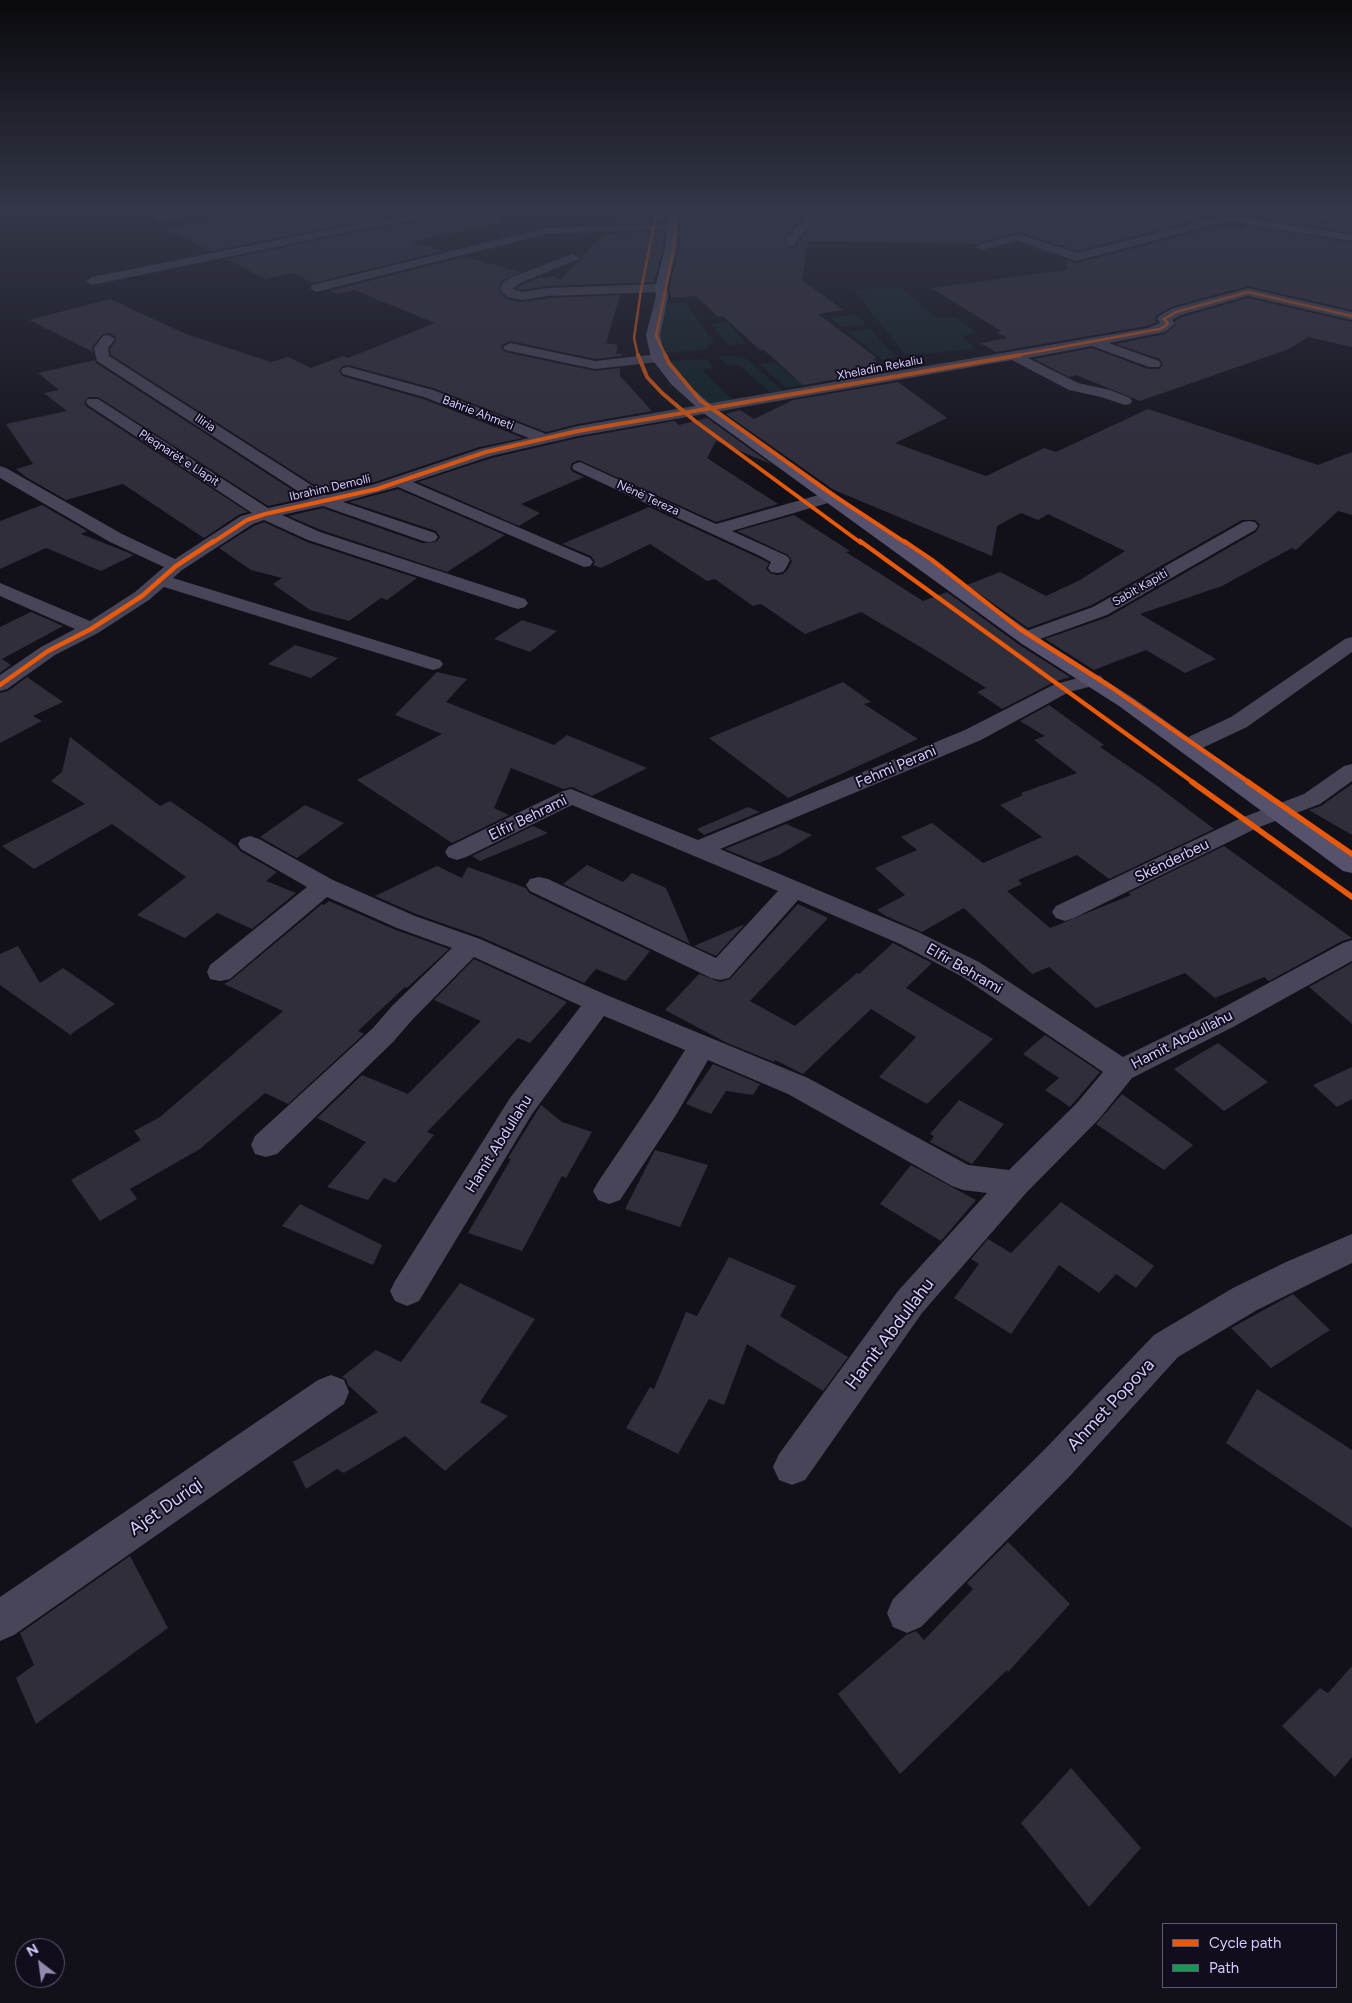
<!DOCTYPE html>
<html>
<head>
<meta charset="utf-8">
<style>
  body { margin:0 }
  #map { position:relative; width:1352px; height:2003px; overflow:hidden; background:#121018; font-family:Figtree,sans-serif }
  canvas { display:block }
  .legend { position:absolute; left:1162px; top:1923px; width:175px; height:65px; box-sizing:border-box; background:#110d1c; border:1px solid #605976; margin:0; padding:6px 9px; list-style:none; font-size:15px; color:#d6cbfc }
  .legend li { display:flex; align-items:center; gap:10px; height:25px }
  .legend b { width:25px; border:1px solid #605976 }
  .north { position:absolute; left:15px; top:1938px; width:50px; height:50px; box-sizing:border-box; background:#110d1c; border:1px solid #605976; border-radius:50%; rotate:330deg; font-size:14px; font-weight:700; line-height:20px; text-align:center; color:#d6cbfc }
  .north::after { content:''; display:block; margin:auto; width:18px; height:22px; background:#918aac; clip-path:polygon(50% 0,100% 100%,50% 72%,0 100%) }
</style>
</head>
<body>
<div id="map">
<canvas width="1352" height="2003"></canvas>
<ul class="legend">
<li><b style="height:6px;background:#e8590c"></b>Cycle path</li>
<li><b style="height:6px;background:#139951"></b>Path</li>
</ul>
<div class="north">N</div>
</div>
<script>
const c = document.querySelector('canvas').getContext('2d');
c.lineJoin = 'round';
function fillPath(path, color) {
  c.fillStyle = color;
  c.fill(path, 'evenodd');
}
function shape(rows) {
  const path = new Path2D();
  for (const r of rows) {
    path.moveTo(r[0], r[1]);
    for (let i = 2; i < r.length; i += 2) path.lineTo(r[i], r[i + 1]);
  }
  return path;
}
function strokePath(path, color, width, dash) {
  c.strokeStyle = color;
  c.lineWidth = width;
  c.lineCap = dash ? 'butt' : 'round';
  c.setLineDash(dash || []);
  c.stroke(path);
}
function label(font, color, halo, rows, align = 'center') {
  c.font = font + ' Figtree,sans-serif';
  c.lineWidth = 4;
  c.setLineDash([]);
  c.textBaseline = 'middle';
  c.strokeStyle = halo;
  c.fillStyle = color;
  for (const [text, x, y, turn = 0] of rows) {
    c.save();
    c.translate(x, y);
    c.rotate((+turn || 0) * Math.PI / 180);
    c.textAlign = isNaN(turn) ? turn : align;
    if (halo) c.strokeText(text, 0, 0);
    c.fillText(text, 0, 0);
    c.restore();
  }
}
const green = shape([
  [900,286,938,319,956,318,976,332,962,337,976,349,906,355,853,290],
  [685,302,714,342,704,350,664,353,659,333,661,305],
  [855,314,866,324,843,327,830,318],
  [727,322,746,343,729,345,711,324],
  [870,329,896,357,882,360,849,332],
  [730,356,747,359,783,391,770,392,738,364,728,366,718,357],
  [706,359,713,367,702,370,733,400,708,405,670,361],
  [775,362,795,379,816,376,823,382,786,388,759,364]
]);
const water = shape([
  [1217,210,1266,210,1352,224,1352,235,1291,226]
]);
const building = shape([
  [259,210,424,210,211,251,166,229],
  [463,210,500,210,502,222,410,242,443,251,313,283,293,273,265,279,227,259,353,233,456,215],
  [626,210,667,210,666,222,613,224],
  [681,210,802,210,805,214,785,237,787,248,797,247,800,240,820,215,819,210,1177,210,1203,219,1077,251,1065,247,1065,245,1059,245,1020,232,976,244,808,241,802,280,843,310,818,314,877,358,873,359,877,362,872,363,884,371,803,385,764,350,760,350,726,319,722,316,718,317,696,296,671,298,669,288,679,248],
  [1246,210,1270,210,1330,224,1336,219,1331,214,1307,210,1352,210,1352,233,1262,219,1246,215],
  [1226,225,1244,230,1245,225,1352,243,1352,310,1248,286,1171,307,1157,315,1155,319,1157,322,1147,326,996,352,980,343,1008,338,996,332,1001,331,931,288,1067,270,1066,260,1076,263],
  [665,231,663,248,654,282,548,286,522,290,516,288,540,277,545,278,551,276,561,279,604,234],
  [464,257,521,272,501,281,499,291,507,299,522,302,548,298,620,295,606,343,618,345,616,354,622,354,622,356,595,359,510,341,502,345,501,348,505,352,595,371,620,368,620,376,652,411,578,424,546,432,433,388,348,365,343,366,339,370,342,376,423,399,523,438,479,447,372,483,327,493,111,355,110,349,116,340,116,337,109,333,102,335,92,347,93,352,29,320,110,299,186,334,271,362,288,357,311,368,343,356,348,358,435,323,354,290,336,294,329,291],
  [1248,298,1352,322,1352,347,1308,337,1289,349,1140,401,1076,375,1069,377,1034,359,1092,348,1148,369,1159,369,1163,365,1160,359,1116,344,1165,334,1176,325,1175,321,1182,317],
  [95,360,96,363,305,498,268,506,98,397,88,397,84,403,87,407,248,512,240,514,204,538,123,484,66,500,26,477,16,469,33,464,6,424,67,411,44,393,59,390,38,373],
  [898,382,947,418,895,443,986,476,1044,448,1056,452,1148,409,1318,465,1352,452,1352,515,1338,511,1296,550,1292,548,1222,586,1140,614,1216,659,1185,673,1146,650,1094,670,1045,639,1108,617,1256,532,1260,525,1255,520,1242,520,1092,605,1028,628,967,585,1000,572,1046,596,1080,580,1125,551,1048,514,1038,520,1021,513,997,526,992,556,834,490,726,414,740,410,754,419,793,400],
  [707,418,771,464,716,441,707,458,778,504,716,522,579,460,572,463,570,468,573,472,584,477,521,504,540,513,519,526,418,482,492,458,578,438,674,421,679,425],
  [398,489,505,535,447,572,321,530,288,516,323,508,422,543,436,542,440,537,436,531,349,502],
  [42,505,87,531,81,534,134,555,101,571,46,548,0,569,0,521],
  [649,507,759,558,769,563,766,569,770,573,777,575,783,574,788,569,792,561,788,555,737,531,794,515,850,551,846,552,923,601,947,592,1021,646,1070,677,1054,682,1002,709,977,692,986,688,924,649,861,612,805,634,761,604,753,606,715,579,707,581,650,544,601,568,593,565,595,562,591,556,562,544],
  [264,522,307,542,417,578,387,600,381,598,349,621,310,610,273,584,282,578,251,570,219,548,254,526],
  [31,612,63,626,2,659,11,665,0,673,0,627],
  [522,620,557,631,530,652,494,639],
  [295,645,338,658,311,678,268,664],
  [437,672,467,679,446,702,554,745,567,735,647,768,592,796,572,787,563,789,511,768,494,808,509,815,452,843,357,780,442,734,395,715],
  [27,677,63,702,33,716,42,721,0,743,0,693,8,691],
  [843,682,871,702,864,704,918,739,788,798,709,738],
  [1049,705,1104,745,1100,747,1156,785,1214,829,1109,879,1077,855,1018,880,1022,884,1007,891,1050,928,1131,895,1128,893,1224,846,1352,938,1342,941,1269,981,1264,977,1215,998,1185,973,1096,1008,1049,967,1032,974,964,908,922,932,886,916,877,910,905,895,875,868,917,850,901,837,932,823,983,863,1042,837,1000,805,1023,795,1021,793,1077,773,1034,740,1045,736,1020,721],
  [70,737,160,806,170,801,237,847,240,851,277,872,266,881,296,893,252,929,217,913,185,938,137,915,186,877,112,824,34,869,2,846,85,804,51,781,62,772],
  [1352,784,1352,835,1309,810,1321,806],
  [305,805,344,823,297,858,260,837],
  [748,807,760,812,704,835,697,829],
  [786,824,812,835,779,855,759,863,725,849],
  [533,826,548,833,480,861,472,856],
  [587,865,623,882,632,873,666,888,690,944,563,884],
  [437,866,462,878,468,867,526,888,529,893,650,951,626,981,596,969,584,983,481,937,416,914,375,896],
  [329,901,396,930,449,949,407,988,405,987,358,1031,364,1034,288,1104,265,1093,200,1149,130,1189,137,1199,100,1221,71,1180,141,1140,134,1131,160,1117,283,1011,224,984,231,980,322,904,324,905],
  [798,904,828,918,750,1001,795,1026,857,973,859,974,893,943,932,963,906,988,993,1039,927,1104,879,1077,916,1037,871,1009,803,1074,775,1060,774,1062,727,1043,665,1010,699,974,720,982,730,979],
  [745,924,716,956,694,946],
  [18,946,40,983,63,968,115,1004,71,1034,72,1036,0,985,0,954],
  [474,959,567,1002,530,1043,518,1038,427,1132,434,1135,395,1183,384,1178,368,1200,327,1187,366,1142,317,1118,362,1075,408,1094,481,1021,434,1000],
  [1352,963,1352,1024,1309,987],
  [1045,1035,1100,1072,1070,1107,1045,1090,1059,1078,1023,1054],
  [1218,1043,1268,1082,1224,1111,1174,1069],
  [713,1064,760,1084,753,1095,726,1091,711,1114,686,1104],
  [1352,1067,1352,1099,1337,1107,1313,1085],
  [1122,1094,1182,1137,1193,1145,1164,1170,1096,1124],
  [959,1100,1004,1124,972,1164,930,1142,934,1136,930,1134],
  [541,1105,562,1122,592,1132,566,1178,562,1176,522,1251,468,1233,511,1159,508,1158],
  [655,1150,708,1165,680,1227,625,1209],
  [911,1165,976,1200,941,1241,880,1204],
  [1061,1202,1154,1266,1136,1288,1116,1274,1099,1293,1059,1265,1011,1334,954,1298,979,1264,971,1259,988,1239,1011,1253],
  [300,1204,382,1245,373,1265,282,1226],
  [729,1257,796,1286,780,1316,848,1357,823,1391,747,1344,724,1405,709,1399,678,1454,626,1428,650,1387,654,1389,686,1312,697,1316],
  [460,1283,535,1319,480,1402,508,1416,445,1471,405,1436,344,1473,337,1469,306,1489,293,1462,378,1412,348,1385,346,1379,342,1377,376,1350,401,1362],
  [1293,1294,1330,1330,1271,1368,1231,1328],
  [1257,1389,1352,1450,1352,1528,1226,1443],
  [1008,1542,1070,1604,1008,1672,1007,1670,900,1774,838,1694,906,1635,916,1631,924,1640,973,1589,967,1583],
  [130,1556,168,1628,36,1724,16,1678,34,1665,20,1633],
  [1352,1666,1352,1757,1335,1777,1282,1726,1320,1688,1328,1693],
  [1071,1768,1141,1848,1089,1907,1021,1823]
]);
const pedestrian = shape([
  [1272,210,1293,210,1330,216,1334,219,1330,222,1272,210]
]);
const minor = shape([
  [183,210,206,210,201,213,160,221,155,218,156,216,183,210],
  [436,210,461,210,456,213,353,231,92,285,86,281,92,277,353,225,436,210],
  [804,210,816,210,819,214,798,239,795,246,787,246,786,238,808,214,804,210],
  [1237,216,1242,219,1241,221,1216,224,1076,261,1018,241,982,250,976,247,978,245,1019,234,1077,253,1216,218,1237,216],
  [672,224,678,227,676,229,546,234,316,292,310,288,312,285,546,228,672,224],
  [573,254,579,258,577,260,520,283,512,289,522,292,548,288,661,284,667,288,661,292,548,296,522,300,507,297,500,290,503,282,512,277,573,254],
  [1248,288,1352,312,1352,320,1248,296,1181,315,1172,320,1175,324,1165,332,1109,343,1159,361,1161,364,1159,367,1149,367,1092,346,1028,358,1078,383,1110,390,1130,398,1132,401,1130,404,1125,405,1101,397,1069,390,1012,360,578,436,491,456,413,482,590,558,593,562,590,566,584,567,398,487,343,502,435,533,438,537,435,541,429,542,423,541,323,506,282,515,320,532,525,599,528,603,525,607,518,609,511,607,308,540,264,520,253,524,182,570,173,578,440,660,443,664,440,668,433,670,426,668,164,587,149,600,98,633,55,655,7,689,0,691,0,675,41,647,75,629,0,596,0,583,90,621,135,592,164,567,110,542,0,478,0,466,6,468,122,534,175,559,241,516,252,513,88,405,86,402,88,399,98,399,268,508,310,499,97,361,94,348,103,336,108,335,115,339,108,348,109,356,327,495,372,485,480,449,529,438,424,397,343,374,341,371,343,368,348,367,433,390,546,434,578,426,1148,328,1160,323,1157,319,1159,316,1171,309,1248,288],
  [510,343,595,361,658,354,665,358,658,362,595,369,505,350,503,347,510,343],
  [580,462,716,524,829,492,835,493,837,497,835,501,732,531,787,556,790,560,786,568,783,572,777,573,771,572,768,568,771,562,760,556,574,470,572,467,574,464,580,462],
  [1249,521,1255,522,1258,526,1255,530,1107,615,1040,639,1036,644,1029,646,1022,644,1019,640,1026,631,1093,607,1243,522,1249,521],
  [1352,637,1352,652,1247,727,1196,751,1188,753,1180,751,1177,746,1180,741,1231,717,1345,639,1352,637],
  [1094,674,1101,676,1104,680,1101,684,1069,692,981,740,720,849,918,932,979,962,1123,1057,1213,1013,1343,943,1352,940,1352,961,1233,1027,1132,1078,1099,1119,1026,1193,922,1313,805,1480,792,1485,779,1480,773,1467,779,1454,898,1291,987,1193,963,1190,952,1186,788,1094,708,1060,676,1115,620,1200,609,1204,598,1200,593,1191,598,1182,654,1099,685,1050,604,1016,532,1114,419,1301,407,1306,395,1301,390,1291,395,1281,510,1098,581,1006,474,957,413,1019,393,1042,277,1154,266,1157,255,1154,251,1145,255,1136,373,1028,393,1005,452,948,397,928,327,897,230,979,220,981,210,979,207,972,210,965,307,887,241,849,238,844,241,839,250,836,259,839,333,880,415,916,480,939,609,996,808,1078,968,1165,1009,1170,1077,1103,1103,1072,961,976,900,944,798,900,729,978,720,980,711,978,530,891,526,885,530,879,539,877,548,879,716,958,778,891,572,805,466,857,457,860,448,857,445,852,448,847,563,791,571,789,698,840,965,730,1055,684,1094,674],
  [1352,764,1352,781,1320,804,1257,828,1074,918,1065,921,1056,918,1052,912,1056,906,1241,818,1304,794,1344,766,1352,764],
  [1352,1234,1352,1263,1257,1310,1178,1357,1070,1476,921,1627,907,1633,893,1627,887,1613,893,1599,1044,1450,1154,1335,1233,1288,1286,1262,1352,1234],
  [331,1375,344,1380,349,1392,344,1404,14,1635,0,1641,0,1597,318,1380,331,1375]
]);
const secondary = shape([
  [669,210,679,210,677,248,667,288,668,296,660,335,665,357,681,378,712,406,758,439,1036,636,1133,698,1352,853,1352,873,1343,871,1119,706,1022,644,702,412,671,384,651,358,646,335,656,296,655,288,665,248,669,210],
  [1196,210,1216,210,1262,221,1352,235,1352,241,1262,227,1197,212,1196,210]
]);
const quiet = shape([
  [1276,210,1330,219]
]);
const cyclewayFar3 = shape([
  [638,356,634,338,641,290,657,210],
  [666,356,656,336,672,257,678,210],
  [1013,356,1160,329,1168,324,1164,319,1176,312,1248,292,1352,316]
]);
const cyclewayFar2 = shape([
  [638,355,647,377,662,393,695,421,861,543],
  [665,355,669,363,700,400,833,495,906,543],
  [212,543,247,520,265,514,377,489,486,452,578,431,1020,355]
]);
const cyclewayFar1 = shape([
  [860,541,1194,783],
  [904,541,932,560,1020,629,1111,687,1250,783],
  [0,685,48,651,91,629,142,596,176,566,214,541]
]);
const cycleway = shape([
  [1192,782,1352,897],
  [1248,782,1352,854]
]);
const farStreetnames = [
  ["Xheladin Rekaliu",880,368,-11],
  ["Bahrie Ahmeti",478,413,21],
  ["Iliria",205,423,34],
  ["Pleqnarët e Llapit",179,458,33],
  ["Ibrahim Demolli",330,488,-13],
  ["Nënë Tereza",648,498,25],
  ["Sabit Kapiti",1140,588,-30]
];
const streetNames = [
  ["Fehmi Perani",896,767,-23],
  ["Elfir Behrami",528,818,-26],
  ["Skënderbeu",1172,861,-26],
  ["Elfir Behrami",964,969,30],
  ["Hamit Abdullahu",1182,1040,-27],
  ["Hamit Abdullahu",499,1144,-58]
];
const nearStreetnames = [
  ["Hamit Abdullahu",890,1334,-53],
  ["Ahmet Popova",1111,1405,-47],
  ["Ajet Duriqi",166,1507,-35]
];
fillPath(green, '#102124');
fillPath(water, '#0c1534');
fillPath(building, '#312e3b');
fillPath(pedestrian, '#484559');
fillPath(minor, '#484559');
fillPath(secondary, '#56516c');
strokePath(quiet, '#139951', 2.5, [4.5, 2.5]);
strokePath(cyclewayFar3, '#e8590c', 2.5);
strokePath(cyclewayFar2, '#e8590c', 4);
strokePath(cyclewayFar1, '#e8590c', 4.5);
strokePath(cycleway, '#e8590c', 5.5);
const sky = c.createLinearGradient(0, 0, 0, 491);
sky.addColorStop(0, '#0a090d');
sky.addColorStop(0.43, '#333748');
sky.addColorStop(1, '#33374800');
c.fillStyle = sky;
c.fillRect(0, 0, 1352, 491);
label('12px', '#d6cbfc', '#110d1c', farStreetnames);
label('15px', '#d6cbfc', '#110d1c', streetNames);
label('18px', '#d6cbfc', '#110d1c', nearStreetnames);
</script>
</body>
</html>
